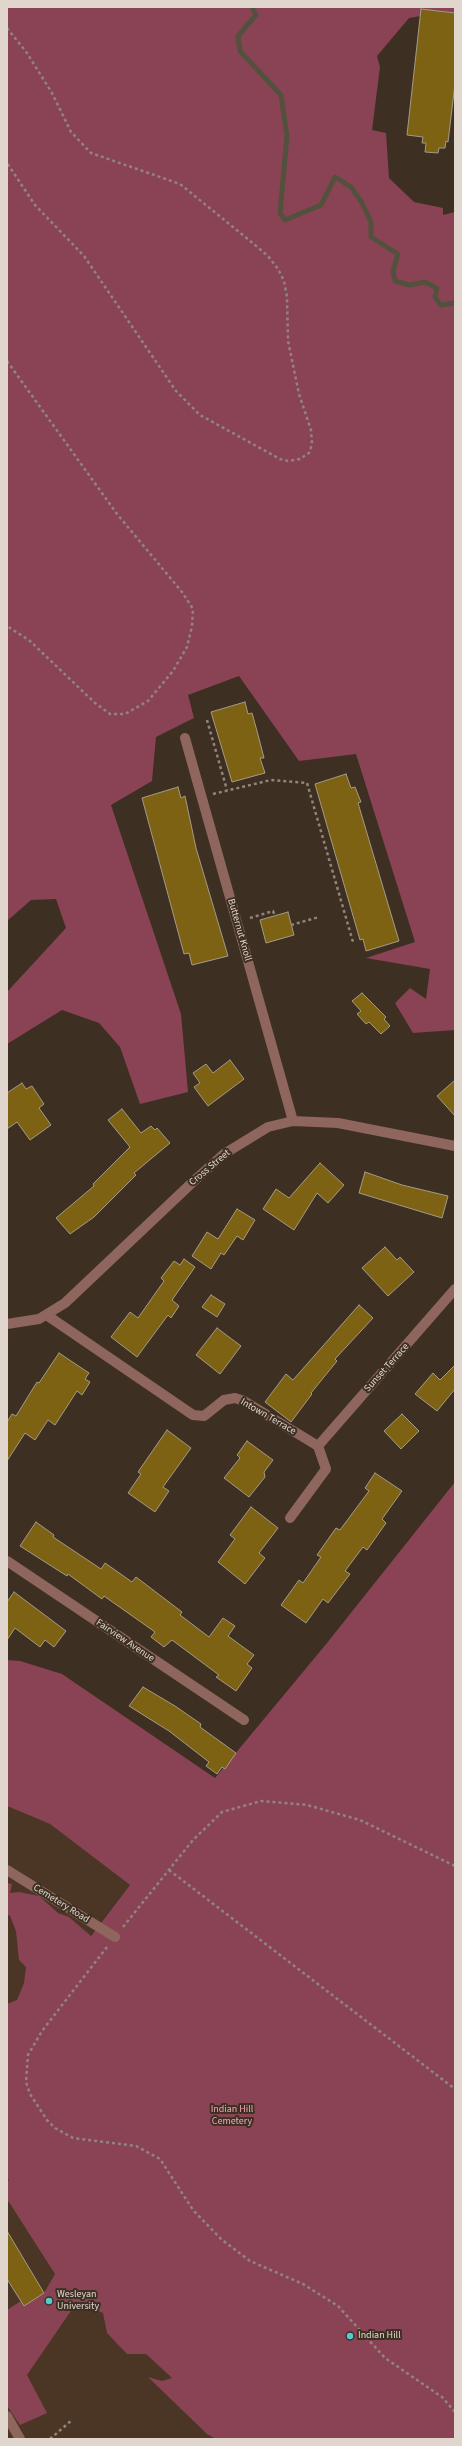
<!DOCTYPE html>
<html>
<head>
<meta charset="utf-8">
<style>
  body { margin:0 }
  #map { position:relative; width:462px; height:2446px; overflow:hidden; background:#3e2f23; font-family:"Source Sans 3",sans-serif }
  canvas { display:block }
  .frame { position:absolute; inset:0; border:8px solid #e0d6ce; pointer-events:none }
</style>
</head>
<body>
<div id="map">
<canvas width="462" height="2446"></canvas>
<div class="frame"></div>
</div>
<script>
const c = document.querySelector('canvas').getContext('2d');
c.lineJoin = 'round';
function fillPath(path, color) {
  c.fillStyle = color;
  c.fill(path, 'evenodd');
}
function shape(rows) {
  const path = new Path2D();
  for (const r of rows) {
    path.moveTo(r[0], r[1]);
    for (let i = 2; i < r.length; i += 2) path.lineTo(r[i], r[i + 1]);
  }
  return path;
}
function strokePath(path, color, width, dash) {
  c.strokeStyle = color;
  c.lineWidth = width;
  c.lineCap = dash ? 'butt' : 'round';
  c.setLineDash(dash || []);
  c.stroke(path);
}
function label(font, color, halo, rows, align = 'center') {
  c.font = font + ' "Source Sans 3",sans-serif';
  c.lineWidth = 4;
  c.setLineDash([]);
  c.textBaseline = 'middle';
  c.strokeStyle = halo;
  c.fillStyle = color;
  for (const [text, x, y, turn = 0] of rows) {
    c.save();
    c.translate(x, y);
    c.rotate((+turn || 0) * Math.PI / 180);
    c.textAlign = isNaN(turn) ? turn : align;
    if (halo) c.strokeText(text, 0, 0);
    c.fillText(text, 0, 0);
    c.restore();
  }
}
const built = shape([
  [7,1806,50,1824,130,1885,7,2041],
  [7,2177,78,2289,236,2439,7,2439]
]);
const green = shape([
  [7,7,455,7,455,13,421,9,421,16,409,18,377,56,380,67,372,130,386,133,389,178,414,202,443,208,443,215,455,212,455,1030,413,1033,395,1003,410,988,426,999,430,969,366,958,415,942,356,754,299,761,239,676,188,695,194,718,156,737,152,781,111,805,181,1014,188,1092,140,1104,120,1047,99,1023,62,1010,7,1044,7,992,66,928,56,899,31,900,7,921],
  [455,1482,455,2439,216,2439,207,2434,148,2377,162,2381,172,2378,146,2354,127,2354,107,2333,103,2313,77,2302,27,2375,47,2413,20,2425,7,2406,7,2310,21,2301,24,2306,44,2293,55,2274,9,2202,7,2203,7,2181,9,2181,7,2177,7,2004,17,2000,24,1983,26,1967,19,1960,16,1931,10,1916,7,1914,7,1883,12,1884,10,1893,19,1892,39,1896,58,1913,69,1917,91,1936,130,1885,50,1824,7,1806,7,1660,20,1661,62,1674,215,1778,327,1643]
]);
const stream = shape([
  [252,7,256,15,238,36,240,51,281,95,287,136,280,213,285,220,321,205,335,177,351,187,361,201,371,222,371,237,398,254,393,271,395,281,409,285,425,282,437,288,435,297,441,305,455,303]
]);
const building = shape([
  [421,9,455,13,455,84,448,142,446,141,445,148,439,148,438,153,425,152,426,143,422,143,423,137,407,135,421,9],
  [245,702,248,714,252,713,257,731,264,758,260,758,265,773,232,782,211,712,245,702],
  [346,774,351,788,355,787,361,802,358,803,399,941,366,951,363,939,360,940,315,784,346,774],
  [178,787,181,798,185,796,196,848,228,956,192,965,189,953,184,954,142,798,178,787],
  [288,912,294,935,266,943,260,920,288,912],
  [362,993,386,1017,384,1019,390,1026,381,1034,369,1022,366,1024,357,1014,361,1011,352,1001,362,993],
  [230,1060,244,1079,208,1106,194,1087,200,1083,193,1073,206,1064,213,1073,230,1060],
  [455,1080,455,1116,437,1096,455,1080],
  [22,1083,26,1089,32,1086,44,1104,39,1108,51,1125,30,1140,17,1122,7,1129,7,1093,22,1083],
  [122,1109,141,1133,151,1126,155,1130,157,1128,170,1143,134,1173,136,1175,94,1217,70,1234,56,1218,94,1186,93,1184,130,1147,108,1120,122,1109],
  [320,1163,344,1185,328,1203,317,1193,294,1230,263,1209,276,1189,289,1198,320,1163],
  [365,1172,402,1185,448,1196,442,1218,359,1193,365,1172],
  [237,1209,255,1220,243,1240,237,1236,224,1255,221,1253,211,1269,192,1256,207,1232,218,1239,237,1209],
  [385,1247,397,1260,400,1257,414,1272,388,1296,362,1268,385,1247],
  [184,1259,195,1267,172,1300,179,1306,171,1318,168,1315,137,1357,111,1337,130,1312,138,1318,164,1281,161,1278,174,1261,180,1265,184,1259],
  [211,1295,225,1304,217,1317,202,1307,211,1295],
  [359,1305,373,1318,335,1359,337,1361,311,1393,312,1394,291,1422,265,1402,286,1374,293,1380,359,1305],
  [217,1328,241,1346,220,1374,196,1355,217,1328],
  [59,1353,89,1373,85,1379,90,1382,82,1395,77,1391,55,1425,48,1420,35,1440,25,1433,7,1461,7,1422,12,1414,16,1416,37,1382,39,1383,59,1353],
  [455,1365,455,1389,437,1411,415,1394,433,1373,440,1380,455,1365],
  [402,1414,419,1431,401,1449,384,1431,402,1414],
  [167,1430,191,1448,163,1487,169,1491,155,1512,128,1493,141,1474,138,1472,167,1430],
  [247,1441,273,1460,264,1472,265,1477,249,1497,224,1478,240,1458,237,1455,247,1441],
  [375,1473,402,1491,382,1519,386,1523,367,1550,363,1547,345,1571,350,1574,328,1603,323,1599,306,1623,281,1605,299,1580,303,1583,321,1557,317,1555,336,1528,340,1530,369,1491,365,1488,375,1473],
  [251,1507,278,1528,259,1553,265,1558,245,1584,218,1562,235,1539,230,1535,251,1507],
  [36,1522,54,1535,53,1537,101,1569,105,1563,132,1582,136,1577,182,1612,180,1615,209,1637,223,1618,235,1626,228,1636,254,1655,247,1664,252,1668,236,1691,216,1677,219,1675,172,1640,164,1647,151,1637,155,1632,104,1596,102,1599,68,1574,67,1576,20,1546,36,1522],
  [14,1592,66,1631,54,1647,45,1640,40,1647,15,1628,7,1640,7,1602,14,1592],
  [143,1687,175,1706,201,1724,200,1727,236,1753,225,1769,222,1767,217,1774,206,1766,209,1762,169,1731,129,1706,143,1687],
  [7,2231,44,2293,24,2306,7,2279,7,2231]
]);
const path = shape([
  [7,28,27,53,52,93,71,132,91,153,180,184,249,240,268,256,278,269,284,281,287,297,288,341,299,394,311,430,312,444,309,453,300,459,288,461,280,459,200,415,176,391,84,256,35,205,7,163],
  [7,361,117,514,182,592,193,609,192,626,187,647,173,671,148,701,125,714,110,714,95,703,30,641,7,626],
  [207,720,227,790],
  [213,794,271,780,307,783,353,942],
  [250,918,273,911,275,916],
  [291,925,319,917],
  [169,1870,455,2089],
  [123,1927,193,1840,222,1812,261,1801,307,1805,360,1820,455,1866],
  [107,1947,42,2031,28,2055,26,2082,30,2094,47,2120,55,2128,73,2138,136,2146,160,2159,193,2210,221,2239,250,2261,303,2284,338,2306,385,2358,442,2397,455,2412],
  [50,2439,72,2420]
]);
const minor = shape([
  [185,738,293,1121],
  [48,1316,193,1415,204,1416,224,1400,235,1398,244,1401,318,1446,326,1469,290,1518],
  [7,1324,39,1319,65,1303,196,1179,224,1154,268,1127,293,1121,338,1123,455,1146],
  [318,1446,455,1289],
  [7,1561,244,1720],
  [7,1870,115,1937],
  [7,2416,20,2439]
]);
const markers = [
  [49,2301,4,"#52cdce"],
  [350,2336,4,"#52cdce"]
];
const streetNames = [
  ["Butternut Knoll",239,930,74],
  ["Cross Street",210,1168,-40],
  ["Sunset Terrace",387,1368,-48],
  ["Intown Terrace",268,1417,30],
  ["Fairview Avenue",125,1641,34],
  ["Cemetery Road",61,1904,32]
];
const parkNames = [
  ["Indian Hill",232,2110],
  ["Cemetery",232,2122]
];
const poiNames = [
  ["Wesleyan",57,2295],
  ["University",57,2307],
  ["Indian Hill",358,2336]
];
fillPath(built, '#4b3625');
fillPath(green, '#894355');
strokePath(stream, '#53513e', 5);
fillPath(building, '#7e6213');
strokePath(building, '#a49b87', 1);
strokePath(path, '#91857b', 2.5, [3, 3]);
strokePath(minor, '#8e665d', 10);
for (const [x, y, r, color] of markers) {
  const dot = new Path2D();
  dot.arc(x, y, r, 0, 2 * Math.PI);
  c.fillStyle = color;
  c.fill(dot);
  strokePath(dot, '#3e2f23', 1.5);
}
label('10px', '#e0d6ce', '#3e2f23', streetNames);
label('10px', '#f3a7b8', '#3e2f23', parkNames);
label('10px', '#e0d6ce', '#3e2f23', poiNames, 'left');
</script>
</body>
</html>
